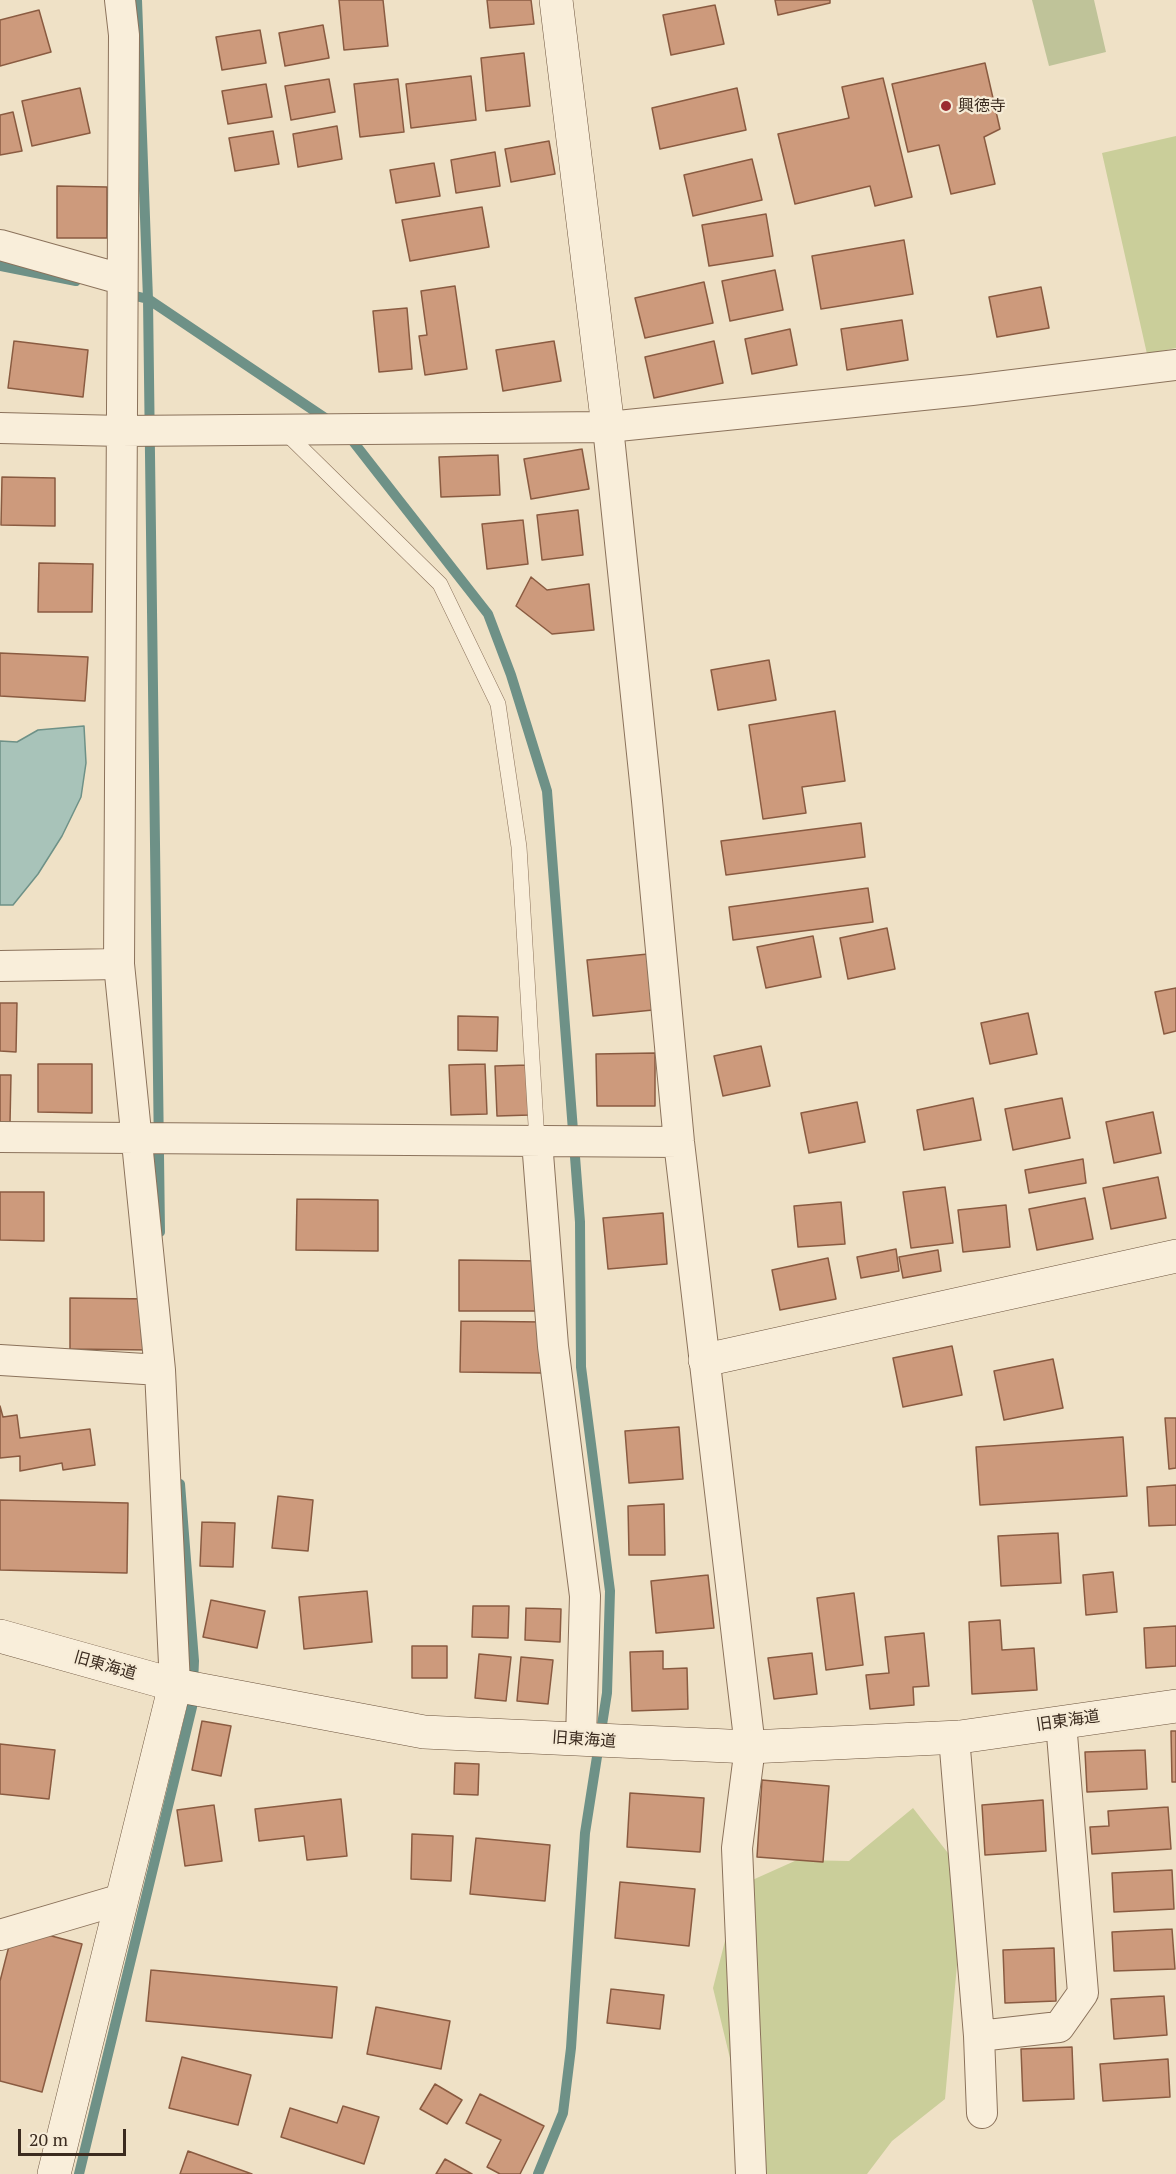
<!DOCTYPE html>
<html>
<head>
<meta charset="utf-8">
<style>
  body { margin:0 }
  #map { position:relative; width:1176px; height:2174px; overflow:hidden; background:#efe1c6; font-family:"PT Serif",serif }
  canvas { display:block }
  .scale { position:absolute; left:18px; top:2129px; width:108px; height:27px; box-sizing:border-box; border:3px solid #3b2b1f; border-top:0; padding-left:8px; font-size:18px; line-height:21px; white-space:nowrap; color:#3b2b1f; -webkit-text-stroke:4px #f6ebd6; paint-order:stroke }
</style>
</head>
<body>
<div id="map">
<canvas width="1176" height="2174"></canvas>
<div class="scale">20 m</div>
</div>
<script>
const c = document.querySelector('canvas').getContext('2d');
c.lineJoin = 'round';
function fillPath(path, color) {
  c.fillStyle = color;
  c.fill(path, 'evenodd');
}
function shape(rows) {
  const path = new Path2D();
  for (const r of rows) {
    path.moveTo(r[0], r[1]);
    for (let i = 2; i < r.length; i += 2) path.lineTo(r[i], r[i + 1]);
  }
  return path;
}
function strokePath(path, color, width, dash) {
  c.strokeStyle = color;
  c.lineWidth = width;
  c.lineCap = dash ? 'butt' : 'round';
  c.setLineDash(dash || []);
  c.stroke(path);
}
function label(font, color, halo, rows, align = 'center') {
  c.font = font + ' "PT Serif","Noto Sans JP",serif';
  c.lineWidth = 4.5;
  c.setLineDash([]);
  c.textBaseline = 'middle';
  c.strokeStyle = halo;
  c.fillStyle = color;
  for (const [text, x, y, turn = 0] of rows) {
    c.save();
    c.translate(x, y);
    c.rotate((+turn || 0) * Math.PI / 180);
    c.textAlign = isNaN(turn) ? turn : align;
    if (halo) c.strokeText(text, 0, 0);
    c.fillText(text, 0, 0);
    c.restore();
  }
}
const green = shape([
  [1176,136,1176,348,1147,354,1102,153],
  [913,1808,965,1875,945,2099,892,2141,867,2174,753,2174,750,2141,713,1988,739,1886,797,1860,849,1861]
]);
const cemetery = shape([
  [1032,0,1094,0,1106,52,1049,66]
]);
const water = shape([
  [84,726,86,763,81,797,62,836,38,874,13,905,0,905,0,741,17,742,38,730,84,726]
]);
const stream = shape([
  [137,0,148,299,160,1232],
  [0,266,76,281],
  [123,293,148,299,331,422],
  [348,435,488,614,511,675,547,791,580,1222,581,1367,610,1591,607,1693,585,1833,571,2048,563,2113,538,2174],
  [79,2174,192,1707,194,1661,180,1484]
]);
const building = shape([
  [339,0,383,0,388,46,344,50,339,0],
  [487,0,531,0,534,24,490,28,487,0],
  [775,0,830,0,830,3,778,15,775,0],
  [715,5,724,44,671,55,663,15,715,5],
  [39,10,51,52,0,66,0,20,39,10],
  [323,25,329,58,285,66,279,33,323,25],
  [260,30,266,63,222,70,216,37,260,30],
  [524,53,530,106,486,111,481,58,524,53],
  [985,63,1000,129,984,137,995,184,951,194,939,145,908,152,892,84,985,63],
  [471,76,476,120,411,128,406,84,471,76],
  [883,78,912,197,875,206,870,186,795,204,778,134,849,118,842,87,883,78],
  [329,79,335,112,291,120,285,86,329,79],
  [398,79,404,132,360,137,354,84,398,79],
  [266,84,272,117,228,124,222,91,266,84],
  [80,88,90,133,32,146,22,101,80,88],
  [737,88,746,130,660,149,652,108,737,88],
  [13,112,22,151,0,155,0,115,13,112],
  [337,126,342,159,298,167,293,134,337,126],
  [273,131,279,164,235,171,229,138,273,131],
  [549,141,555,174,511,182,505,149,549,141],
  [495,152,500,186,456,193,451,160,495,152],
  [752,159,762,200,693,216,684,175,752,159],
  [434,163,440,196,396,203,390,170,434,163],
  [57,186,107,187,107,238,57,238,57,186],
  [482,207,489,247,410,261,402,220,482,207],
  [766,214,773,256,709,266,702,225,766,214],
  [904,240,913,294,821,309,812,256,904,240],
  [775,270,783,310,730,321,722,281,775,270],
  [704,282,713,323,645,338,635,298,704,282],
  [455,286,467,369,425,375,419,336,427,335,421,291,455,286],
  [1041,287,1049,328,997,337,989,297,1041,287],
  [407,308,412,369,379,372,373,311,407,308],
  [902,320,908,360,847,370,841,329,902,320],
  [790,329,797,365,752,374,745,339,790,329],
  [14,341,88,350,83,397,8,388,14,341],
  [554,341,561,381,503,391,496,350,554,341],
  [714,341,723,383,654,398,645,357,714,341],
  [582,449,589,489,531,499,524,459,582,449],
  [498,455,500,495,441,497,439,457,498,455],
  [2,477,55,478,55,526,1,525,2,477],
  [578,510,583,555,542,560,537,515,578,510],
  [523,520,528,564,487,569,482,524,523,520],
  [39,563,93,564,92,612,38,612,39,563],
  [531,577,547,590,589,584,594,630,552,634,516,606,531,577],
  [0,653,88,657,85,701,0,696,0,653],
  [769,660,776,700,718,710,711,670,769,660],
  [835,711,845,781,802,787,806,813,763,819,749,725,835,711],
  [861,823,865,857,726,875,721,841,861,823],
  [868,888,873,922,733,940,729,907,868,888],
  [887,928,895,969,848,979,840,938,887,928],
  [813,936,821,977,766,988,757,947,813,936],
  [648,954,653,1010,593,1016,587,960,648,954],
  [1176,988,1176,1031,1164,1034,1155,992,1176,988],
  [0,1003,17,1003,16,1052,0,1051,0,1003],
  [1028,1013,1037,1054,990,1064,981,1023,1028,1013],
  [458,1016,498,1017,497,1051,458,1050,458,1016],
  [761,1046,770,1086,723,1096,714,1056,761,1046],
  [655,1053,655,1106,597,1106,596,1054,655,1053],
  [38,1064,92,1064,92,1113,38,1112,38,1064],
  [485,1064,487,1114,451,1115,449,1065,485,1064],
  [527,1065,530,1115,497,1116,495,1066,527,1065],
  [0,1075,11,1075,10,1123,0,1123,0,1075],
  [973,1098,981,1140,924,1150,917,1110,973,1098],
  [1062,1098,1070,1138,1013,1150,1005,1109,1062,1098],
  [857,1102,865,1142,809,1153,801,1113,857,1102],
  [1153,1112,1161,1153,1114,1163,1106,1122,1153,1112],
  [1083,1159,1086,1183,1029,1193,1025,1170,1083,1159],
  [1158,1177,1166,1218,1111,1229,1103,1188,1158,1177],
  [945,1187,953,1243,911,1248,903,1192,945,1187],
  [0,1192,44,1192,44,1241,0,1240,0,1192],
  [1085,1198,1093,1239,1037,1250,1029,1209,1085,1198],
  [297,1199,378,1200,378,1251,296,1250,297,1199],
  [841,1202,845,1244,798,1247,794,1206,841,1202],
  [1006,1205,1010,1247,963,1252,958,1210,1006,1205],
  [663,1213,667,1264,608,1269,603,1218,663,1213],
  [896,1249,899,1271,861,1278,857,1257,896,1249],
  [938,1250,941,1271,903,1278,899,1257,938,1250],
  [828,1258,836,1299,780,1310,772,1270,828,1258],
  [459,1260,540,1261,540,1311,459,1311,459,1260],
  [70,1298,151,1299,151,1350,70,1349,70,1298],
  [461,1321,542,1322,542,1373,460,1372,461,1321],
  [952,1346,962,1395,903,1407,893,1358,952,1346],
  [1053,1359,1063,1408,1004,1420,994,1371,1053,1359],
  [0,1406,3,1417,17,1415,20,1438,90,1429,95,1465,63,1470,62,1463,20,1471,20,1456,0,1458,0,1406],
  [1165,1418,1176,1418,1176,1468,1169,1469,1165,1418],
  [679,1427,683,1479,629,1483,625,1431,679,1427],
  [1123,1437,1127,1496,980,1505,976,1447,1123,1437],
  [1176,1485,1176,1525,1149,1526,1147,1487,1176,1485],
  [278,1496,313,1500,308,1551,272,1548,278,1496],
  [0,1500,128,1503,127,1573,0,1570,0,1500],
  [664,1504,665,1555,629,1555,628,1506,664,1504],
  [202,1522,235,1523,233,1567,200,1566,202,1522],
  [1058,1533,1061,1583,1001,1586,998,1536,1058,1533],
  [1113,1572,1117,1612,1086,1615,1083,1575,1113,1572],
  [708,1575,714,1628,656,1633,651,1581,708,1575],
  [367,1591,372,1642,304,1649,299,1597,367,1591],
  [854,1593,863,1665,826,1670,817,1598,854,1593],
  [211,1600,265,1611,257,1648,203,1637,211,1600],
  [473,1606,509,1606,508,1638,472,1637,473,1606],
  [526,1608,561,1609,560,1642,525,1640,526,1608],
  [1000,1620,1002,1650,1034,1648,1037,1690,972,1694,969,1622,1000,1620],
  [1176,1626,1176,1666,1146,1668,1144,1628,1176,1626],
  [924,1633,929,1686,913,1687,914,1705,870,1709,866,1675,889,1673,885,1637,924,1633],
  [412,1646,447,1646,447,1678,412,1678,412,1646],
  [663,1651,663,1669,687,1668,688,1709,632,1711,630,1652,663,1651],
  [812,1653,817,1694,774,1699,768,1658,812,1653],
  [479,1654,511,1657,506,1701,475,1698,479,1654],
  [521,1657,553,1660,548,1704,517,1701,521,1657],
  [202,1721,231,1726,221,1776,192,1770,202,1721],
  [1171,1731,1176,1731,1176,1782,1172,1782,1171,1731],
  [0,1744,55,1750,49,1799,0,1794,0,1744],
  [1145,1750,1147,1789,1087,1792,1085,1752,1145,1750],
  [455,1763,479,1764,478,1795,454,1794,455,1763],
  [762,1780,829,1786,823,1862,757,1857,762,1780],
  [630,1793,704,1798,700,1852,627,1847,630,1793],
  [341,1799,347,1856,307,1860,304,1836,259,1841,255,1809,341,1799],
  [1043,1800,1046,1851,985,1855,982,1805,1043,1800],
  [214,1805,222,1861,185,1866,177,1810,214,1805],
  [1168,1807,1171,1849,1092,1854,1090,1827,1109,1826,1108,1811,1168,1807],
  [412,1834,453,1836,451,1881,411,1879,412,1834],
  [476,1838,550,1845,545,1901,470,1894,476,1838],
  [1172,1870,1174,1909,1114,1912,1112,1873,1172,1870],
  [620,1882,695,1889,689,1946,615,1938,620,1882],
  [1172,1929,1175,1969,1114,1971,1112,1932,1172,1929],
  [44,1934,82,1944,42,2092,0,2081,0,1981,9,1946,44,1934],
  [1054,1948,1056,2001,1005,2003,1003,1950,1054,1948],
  [151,1970,337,1987,332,2038,146,2021,151,1970],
  [611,1989,664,1995,660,2029,607,2023,611,1989],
  [1164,1996,1167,2035,1114,2039,1111,1999,1164,1996],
  [376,2007,450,2021,441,2069,367,2054,376,2007],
  [1072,2047,1074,2099,1023,2101,1021,2049,1072,2047],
  [182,2057,251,2075,238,2125,169,2108,182,2057],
  [1168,2059,1170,2097,1103,2101,1100,2064,1168,2059],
  [435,2084,462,2100,447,2124,420,2109,435,2084],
  [480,2094,544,2126,520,2174,500,2174,487,2167,501,2140,466,2123,480,2094],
  [343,2106,379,2117,364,2164,281,2137,290,2108,337,2123,343,2106],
  [188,2151,252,2174,180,2174,188,2151],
  [445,2159,472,2174,436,2174,445,2159]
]);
const lane = shape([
  [283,430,440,584,498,704,519,847,537,1141]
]);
const street = shape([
  [120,0,124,35,119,964,160,1370,175,1685],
  [0,245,121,279],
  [608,427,647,801,679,1142,750,1747,737,1848,751,2174],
  [0,428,121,431,608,427,972,390,1176,365],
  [0,966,119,964],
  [0,1137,679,1142],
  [537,1141,553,1346,585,1596,581,1739],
  [0,1360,160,1370],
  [954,1737,979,2036,982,2113],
  [0,1935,122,1899],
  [979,2036,1059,2027,1083,1993,1061,1722]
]);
const secondary = shape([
  [556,0,608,427],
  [705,1360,1176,1256],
  [0,1636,175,1685,424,1732,750,1747,960,1737,1176,1706],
  [54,2174,175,1685]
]);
const markers = [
  [946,106,6,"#9b2b30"]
];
const poiNames = [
  ["興徳寺",958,106]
];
const streetNames = [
  ["旧東海道",105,1666,16],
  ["旧東海道",1068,1721,-8],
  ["旧東海道",584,1740,4]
];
fillPath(green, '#cace9a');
fillPath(cemetery, '#bfc399');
fillPath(water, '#a8c3b9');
strokePath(water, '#6e9187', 1.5);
strokePath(stream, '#6e9187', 10);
fillPath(building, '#cd9a7c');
strokePath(building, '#8a5b41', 1.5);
strokePath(lane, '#8b725b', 16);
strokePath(street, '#8b725b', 32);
strokePath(secondary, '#6d543e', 34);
strokePath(lane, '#f9eeda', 15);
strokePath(street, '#f9eeda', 30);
strokePath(secondary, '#f9eeda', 33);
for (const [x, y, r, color] of markers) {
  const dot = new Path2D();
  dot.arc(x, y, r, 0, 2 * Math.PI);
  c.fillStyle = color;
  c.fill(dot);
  strokePath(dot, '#f6ebd6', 2);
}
label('16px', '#3b2b1f', '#f6ebd6', poiNames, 'left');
label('16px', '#3b2b1f', '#f6ebd6', streetNames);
</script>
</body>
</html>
